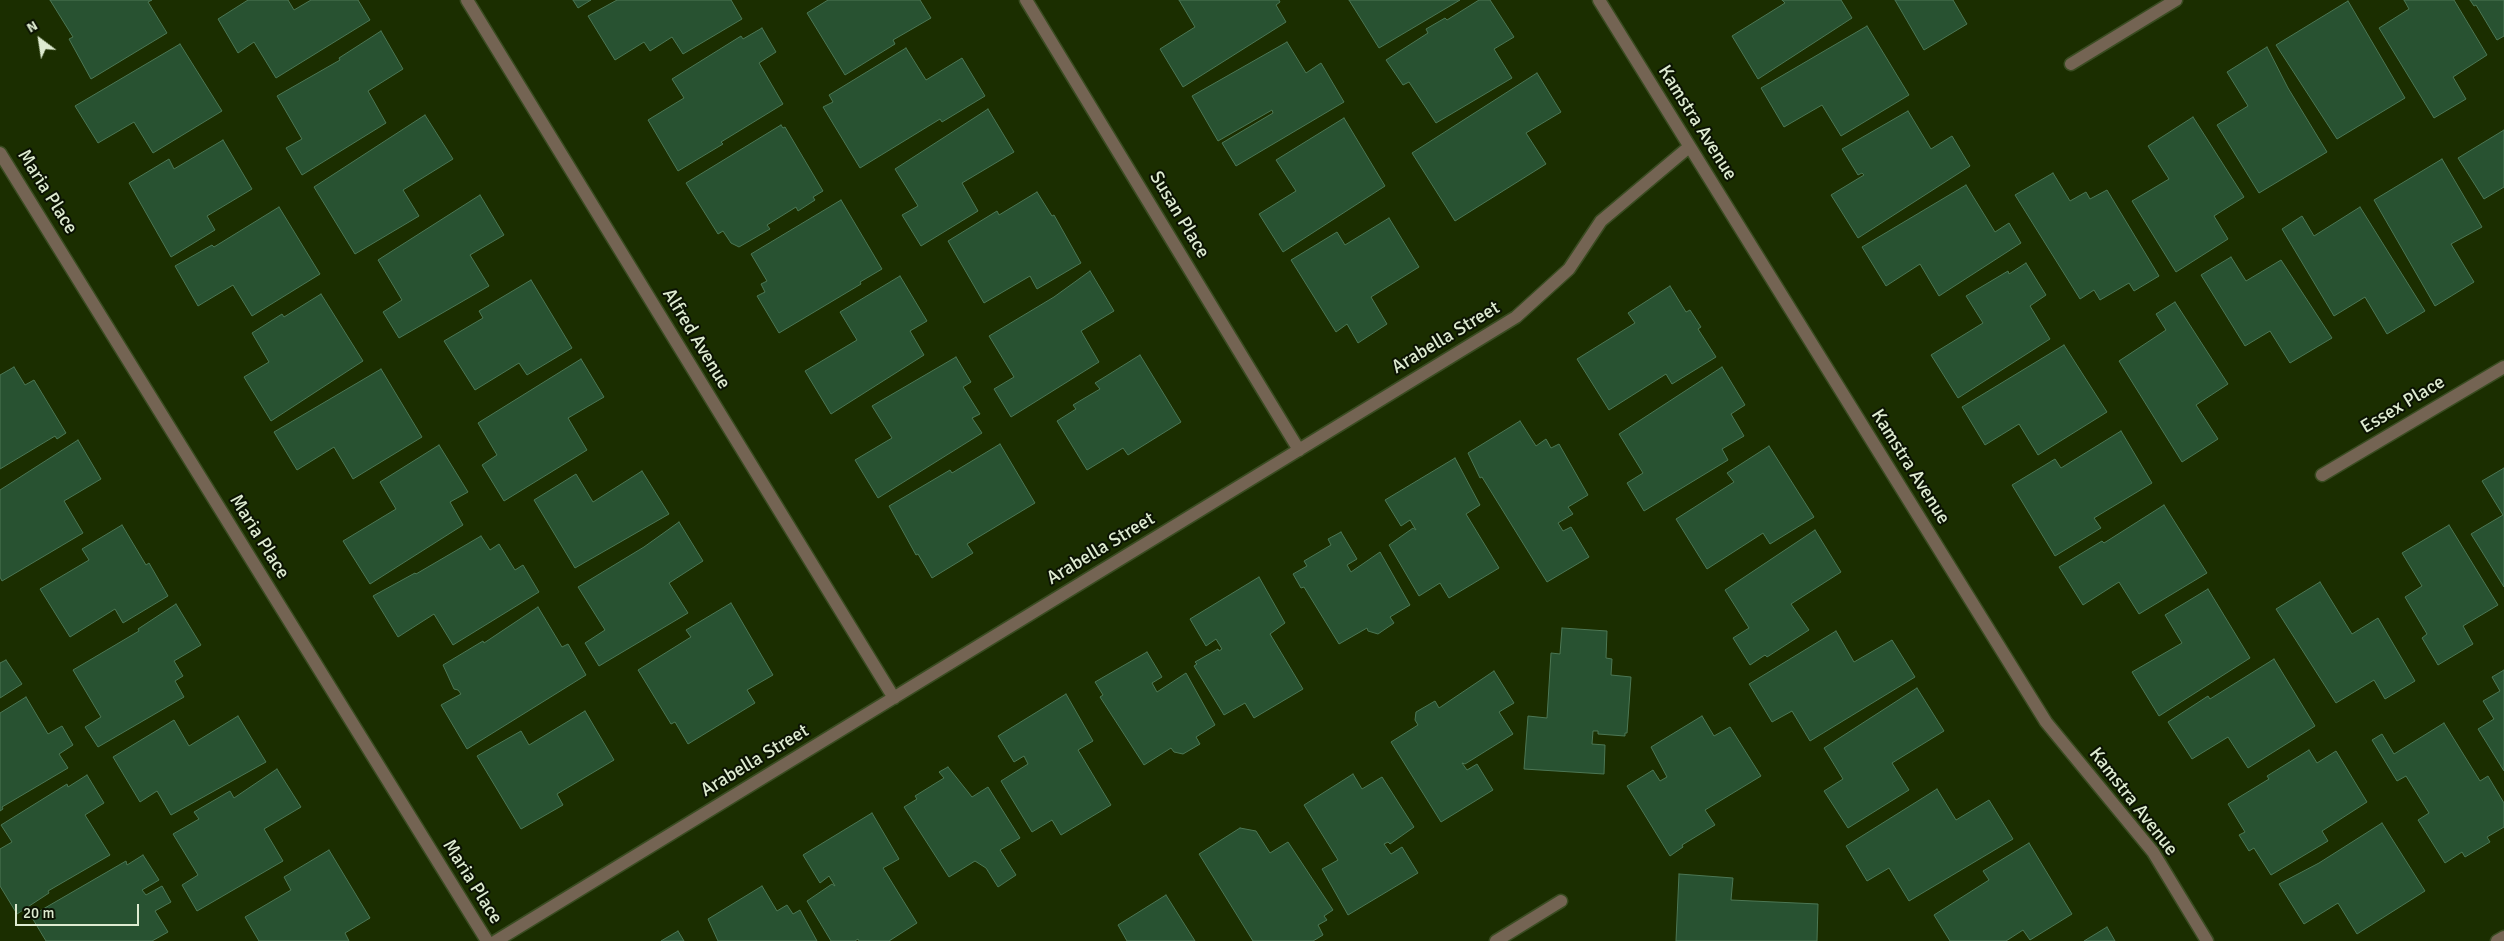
<!DOCTYPE html>
<html>
<head>
<meta charset="utf-8">
<style>
  body { margin:0 }
  #map { position:relative; width:2504px; height:941px; overflow:hidden; background:#1b2e00; font-family:Signika,sans-serif }
  canvas { display:block }
  .north { position:absolute; left:15px; top:15px; width:50px; height:50px; -webkit-text-stroke:4px #0b1303; paint-order:stroke; rotate:329deg; font-size:14px; font-weight:700; line-height:20px; text-align:center; color:#deebd1 }
  .north::after { content:''; display:block; margin:auto; width:18px; height:22px; background:#deebd1; clip-path:polygon(50% 0,100% 100%,50% 72%,0 100%) }
  .scale { position:absolute; left:15px; top:904px; width:124px; height:22px; box-sizing:border-box; border:2px solid #deebd1; border-top:0; padding-left:6px; font-size:15px; line-height:18px; white-space:nowrap; color:#deebd1; -webkit-text-stroke:4px #0b1303; paint-order:stroke }
</style>
</head>
<body>
<div id="map">
<canvas width="2504" height="941"></canvas>
<div class="north">N</div>
<div class="scale">20 m</div>
</div>
<script>
const c = document.querySelector('canvas').getContext('2d');
c.lineJoin = 'round';
function fillPath(path, color) {
  c.fillStyle = color;
  c.fill(path, 'evenodd');
}
function shape(rows) {
  const path = new Path2D();
  for (const r of rows) {
    path.moveTo(r[0], r[1]);
    for (let i = 2; i < r.length; i += 2) path.lineTo(r[i], r[i + 1]);
  }
  return path;
}
function strokePath(path, color, width, dash) {
  c.strokeStyle = color;
  c.lineWidth = width;
  c.lineCap = dash ? 'butt' : 'round';
  c.setLineDash(dash || []);
  c.stroke(path);
}
function label(font, color, halo, rows, align = 'center') {
  c.font = font + ' Signika,sans-serif';
  c.lineWidth = 4;
  c.setLineDash([]);
  c.textBaseline = 'middle';
  c.strokeStyle = halo;
  c.fillStyle = color;
  for (const [text, x, y, turn = 0] of rows) {
    c.save();
    c.translate(x, y);
    c.rotate((+turn || 0) * Math.PI / 180);
    c.textAlign = isNaN(turn) ? turn : align;
    if (halo) c.strokeText(text, 0, 0);
    c.fillText(text, 0, 0);
    c.restore();
  }
}
const building = shape([
  [50,0,152,0,148,2,167,33,91,79,69,39,73,37,50,0],
  [248,0,288,0,294,10,311,0,358,0,370,20,276,78,254,42,238,53,218,19,248,0],
  [573,0,591,0,578,8,573,0],
  [617,0,731,0,742,19,683,54,672,37,650,51,644,42,615,60,588,16,617,0],
  [828,0,920,0,931,18,893,40,895,44,845,75,807,13,828,0],
  [1179,0,1279,0,1280,2,1276,5,1286,22,1183,87,1160,49,1195,27,1179,0],
  [1349,0,1460,0,1379,48,1349,0],
  [1479,0,1490,0,1514,37,1494,49,1512,78,1436,123,1409,82,1403,85,1386,60,1428,33,1426,29,1445,18,1447,20,1479,0],
  [1782,0,1841,0,1852,18,1758,79,1732,36,1785,3,1782,0],
  [1895,0,1953,0,1967,24,1924,50,1895,0],
  [2404,0,2454,0,2487,55,2453,77,2466,99,2434,118,2379,28,2409,9,2404,0],
  [2470,0,2504,0,2504,36,2497,40,2476,5,2474,6,2470,0],
  [2348,1,2405,98,2337,139,2276,45,2348,1],
  [1867,26,1909,95,1841,136,1822,105,1784,127,1761,88,1867,26],
  [762,28,776,52,759,63,783,104,721,142,723,144,678,171,648,120,684,98,672,79,741,36,743,39,762,28],
  [381,31,403,69,368,91,386,123,302,175,286,148,302,139,277,96,340,60,339,58,381,31],
  [1287,42,1306,73,1321,63,1344,102,1236,166,1222,143,1273,113,1272,110,1218,141,1192,96,1287,42],
  [180,44,222,111,153,153,134,122,98,143,75,106,180,44],
  [2267,47,2288,88,2327,152,2259,193,2217,125,2248,106,2227,72,2267,47],
  [906,48,926,80,962,58,985,96,942,122,940,119,860,168,823,107,833,102,829,95,906,48],
  [1537,73,1561,112,1526,133,1546,164,1455,221,1412,153,1537,73],
  [988,109,1014,152,962,183,978,211,921,246,902,215,918,206,895,169,988,109],
  [1908,111,1931,149,1952,136,1970,166,1858,238,1831,195,1864,175,1862,173,1858,175,1842,149,1908,111],
  [425,115,453,159,403,190,419,216,355,254,314,187,425,115],
  [2193,117,2244,197,2214,216,2228,239,2176,272,2132,201,2169,179,2148,146,2193,117],
  [1344,118,1385,186,1283,252,1259,214,1296,191,1276,160,1344,118],
  [781,125,783,128,785,127,823,191,813,197,815,200,798,211,796,207,767,225,770,229,739,247,731,243,723,231,718,234,686,183,781,125],
  [2504,130,2504,187,2484,199,2458,158,2504,130],
  [223,140,252,189,207,216,215,230,171,257,129,183,169,159,174,169,223,140],
  [2442,159,2482,227,2451,244,2474,282,2435,306,2374,200,2442,159],
  [2053,173,2070,201,2086,192,2090,199,2107,190,2159,276,2134,291,2129,283,2100,300,2094,290,2080,299,2015,195,2053,173],
  [1966,185,1995,232,2009,223,2021,243,1939,296,1920,264,1886,286,1862,247,1966,185],
  [1037,192,1052,216,1054,215,1081,263,1037,289,1030,276,984,303,948,241,997,211,999,215,1037,192],
  [480,195,504,235,470,255,489,286,399,338,383,312,402,300,378,260,480,195],
  [841,200,882,269,860,282,861,284,779,333,757,296,765,292,761,284,767,281,751,254,841,200],
  [279,207,320,274,252,316,233,285,198,306,175,266,212,245,214,247,279,207],
  [2360,207,2425,311,2387,334,2365,297,2334,316,2282,229,2302,216,2314,236,2360,207],
  [1389,218,1419,267,1371,297,1387,324,1358,343,1347,324,1336,332,1291,260,1337,232,1345,245,1389,218],
  [2231,257,2246,281,2281,260,2332,338,2290,363,2270,331,2245,346,2201,275,2231,257],
  [2026,263,2046,295,2030,306,2050,339,1958,398,1931,355,1983,323,1966,296,2008,271,2009,274,2026,263],
  [1090,271,1114,311,1081,331,1099,362,1011,417,994,389,1014,377,989,336,1054,297,1090,271],
  [900,276,927,321,910,331,924,355,831,414,805,371,857,340,840,312,900,276],
  [531,280,572,348,527,375,519,363,475,390,444,341,483,318,479,311,531,280],
  [1670,286,1686,312,1690,310,1701,327,1698,329,1716,357,1672,384,1666,374,1609,410,1577,359,1635,323,1628,313,1670,286],
  [321,294,363,361,271,421,244,377,269,362,252,333,282,314,284,317,321,294],
  [2175,302,2228,384,2196,405,2218,439,2182,462,2119,361,2166,330,2156,314,2175,302],
  [2064,345,2107,412,2038,455,2019,424,1985,445,1962,407,2064,345],
  [1140,355,1181,422,1128,455,1123,448,1087,470,1057,421,1076,409,1073,405,1100,389,1095,383,1140,355],
  [956,357,971,382,963,387,980,414,972,418,982,433,878,498,855,460,892,438,872,406,956,357],
  [581,359,604,397,568,418,587,450,504,501,482,465,497,455,478,423,581,359],
  [14,367,25,385,34,380,66,433,57,439,55,436,0,469,0,375,14,367],
  [1722,367,1745,405,1731,414,1744,436,1722,449,1728,460,1644,511,1627,483,1643,473,1619,434,1722,367],
  [381,369,422,437,353,479,334,447,297,470,274,432,381,369],
  [1520,421,1536,446,1546,439,1551,448,1559,444,1588,495,1568,507,1573,514,1558,523,1563,531,1571,527,1589,557,1547,582,1482,477,1480,478,1468,453,1520,421],
  [2121,431,2152,483,2094,518,2101,528,2055,556,2012,485,2055,459,2061,468,2121,431],
  [78,440,101,479,64,501,83,533,2,581,0,577,0,490,78,440],
  [1000,444,1035,503,967,544,973,553,932,578,918,554,916,555,889,506,950,470,952,473,1000,444],
  [439,445,468,492,450,502,463,525,370,584,343,541,396,509,380,482,439,445],
  [1769,446,1814,517,1770,544,1763,533,1707,569,1676,519,1734,482,1727,473,1769,446],
  [1455,458,1480,505,1466,514,1499,568,1449,598,1440,583,1419,596,1389,545,1413,528,1416,530,1410,520,1401,526,1385,500,1455,458],
  [2504,468,2504,587,2471,534,2503,515,2482,481,2504,468],
  [642,471,669,514,575,568,534,500,576,474,593,502,642,471],
  [2164,505,2207,573,2139,614,2119,582,2083,605,2059,567,2102,541,2104,543,2164,505],
  [679,522,703,561,669,583,688,613,599,666,585,643,605,630,578,587,644,547,679,522],
  [122,525,146,565,149,563,168,596,123,623,115,609,70,637,40,589,89,560,82,549,122,525],
  [2449,525,2498,605,2463,626,2473,644,2438,665,2422,638,2427,634,2405,597,2422,586,2402,553,2449,525],
  [1815,530,1841,572,1791,604,1809,630,1767,657,1765,655,1750,665,1733,638,1749,628,1725,590,1815,530],
  [1341,532,1357,559,1347,565,1351,572,1380,552,1410,605,1390,617,1394,623,1378,634,1368,631,1367,628,1339,644,1304,587,1301,588,1293,574,1307,566,1304,561,1331,545,1328,539,1341,532],
  [481,536,490,550,499,544,515,570,523,565,539,592,453,645,434,614,398,637,373,596,415,573,416,574,481,536],
  [1259,577,1285,623,1270,634,1303,689,1254,718,1245,703,1224,715,1194,666,1197,664,1195,662,1218,649,1219,651,1222,649,1216,639,1206,646,1190,619,1259,577],
  [2320,582,2352,634,2378,618,2415,681,2385,699,2374,680,2336,703,2276,609,2320,582],
  [2208,589,2250,658,2159,716,2132,672,2182,643,2165,615,2208,589],
  [731,603,773,675,747,690,755,703,688,744,675,722,671,724,638,670,691,637,686,630,731,603],
  [176,604,201,645,174,661,183,676,175,681,184,697,98,747,85,727,101,717,73,670,139,631,138,629,176,604],
  [538,607,562,647,568,644,586,675,467,749,441,705,461,694,458,690,454,689,443,665,483,641,484,643,538,607],
  [1562,628,1607,631,1606,658,1612,659,1611,675,1631,677,1627,733,1625,733,1625,736,1598,734,1598,731,1593,731,1592,744,1605,745,1604,774,1524,769,1528,716,1547,718,1551,653,1560,654,1562,628],
  [1836,631,1854,662,1892,640,1915,677,1810,741,1792,711,1772,722,1749,684,1836,631],
  [1147,652,1162,677,1152,683,1157,692,1186,673,1215,725,1196,737,1200,744,1183,754,1174,752,1171,748,1144,765,1100,697,1103,695,1095,682,1147,652],
  [2274,659,2315,726,2248,768,2228,737,2192,759,2168,722,2208,696,2210,699,2274,659],
  [6,660,22,684,0,698,0,663,6,660],
  [2504,670,2504,771,2478,729,2494,719,2483,701,2500,691,2492,677,2504,670],
  [1494,671,1514,703,1499,712,1513,734,1465,764,1462,763,1467,770,1477,764,1493,790,1441,822,1391,742,1418,725,1415,720,1416,712,1435,701,1439,708,1494,671],
  [1917,688,1944,731,1892,763,1909,790,1848,828,1824,791,1843,779,1824,748,1917,688],
  [1066,694,1093,741,1078,750,1111,805,1061,835,1052,820,1032,832,1001,781,1028,764,1024,756,1014,762,998,736,1066,694],
  [26,697,48,734,62,726,73,745,59,754,68,768,2,807,3,809,0,811,0,713,26,697],
  [585,711,614,760,557,794,563,805,521,829,477,756,521,731,529,745,585,711],
  [238,716,266,762,171,815,157,791,140,802,113,757,174,720,189,746,238,716],
  [1702,716,1714,736,1730,727,1761,776,1705,810,1715,825,1682,845,1683,847,1670,856,1627,786,1653,770,1660,781,1667,777,1651,747,1702,716],
  [2444,723,2480,781,2488,776,2504,803,2504,827,2487,837,2490,842,2465,857,2462,852,2445,863,2418,820,2429,813,2406,776,2397,781,2372,740,2382,734,2394,754,2444,723],
  [2309,750,2317,763,2336,751,2367,802,2322,831,2328,841,2271,875,2254,848,2249,851,2239,835,2245,832,2228,804,2269,779,2267,776,2309,750],
  [948,767,972,797,988,787,1020,838,1000,850,1016,875,998,887,986,868,975,861,949,877,904,807,917,799,915,796,944,778,939,772,948,767],
  [277,769,301,807,264,829,283,861,197,911,182,885,198,875,173,834,199,819,194,812,230,791,234,798,277,769],
  [1353,774,1362,789,1382,777,1414,827,1390,844,1388,842,1384,844,1391,854,1402,847,1418,873,1348,915,1322,869,1338,860,1304,805,1353,774],
  [87,775,104,803,85,815,110,855,48,891,49,893,17,914,0,886,0,849,12,842,1,825,67,784,68,787,87,775],
  [1937,789,1956,820,1989,800,2013,839,1909,901,1889,868,1867,881,1846,846,1937,789],
  [872,813,899,859,883,868,917,923,889,941,859,941,858,939,855,941,831,941,807,901,832,884,835,886,829,876,820,883,803,855,872,813],
  [2382,823,2425,891,2357,934,2338,903,2304,924,2279,884,2319,863,2382,823],
  [1240,828,1256,831,1270,853,1288,842,1333,910,1324,916,1327,920,1318,925,1323,935,1313,941,1253,941,1199,854,1240,828],
  [2029,843,2072,914,2030,940,2023,930,2006,941,1950,941,1934,915,1989,880,1983,871,2029,843],
  [329,850,370,918,345,933,349,941,259,941,245,917,291,890,284,877,329,850],
  [143,855,159,880,142,890,146,895,162,886,171,902,155,911,168,932,152,941,46,941,31,916,126,861,127,865,143,855],
  [1679,874,1733,878,1731,900,1818,904,1817,941,1676,941,1679,874],
  [762,886,777,911,787,905,793,914,800,910,817,941,718,941,708,919,762,886],
  [1166,895,1195,941,1127,941,1118,925,1166,895],
  [2107,927,2115,941,2084,941,2107,927],
  [678,931,684,941,661,941,678,931]
]);
const minor = shape([
  [467,0,894,698],
  [1026,0,1299,450],
  [1599,0,2046,722,2153,852,2207,941],
  [2071,64,2176,0],
  [0,153,487,941],
  [2322,475,2504,367],
  [496,941,1516,317,1569,269,1601,221,1689,147],
  [1496,941,1561,901],
  [2497,941,2504,937]
]);
const streetNames = [
  ["Kamstra Avenue",1697,123,58],
  ["Maria Place",47,192,58],
  ["Susan Place",1179,215,59],
  ["Arabella Street",1446,338,-31],
  ["Alfred Avenue",696,339,59],
  ["Essex Place",2403,405,-31],
  ["Kamstra Avenue",1910,467,58],
  ["Maria Place",259,537,58],
  ["Arabella Street",1101,549,-31],
  ["Arabella Street",755,761,-31],
  ["Kamstra Avenue",2133,802,52],
  ["Maria Place",472,882,58]
];
fillPath(building, '#285231');
strokePath(building, '#4c7754', 1);
strokePath(minor, '#3a4c21', 15);
strokePath(minor, '#746453', 12);
label('19px', '#deebd1', '#0b1303', streetNames);
</script>
</body>
</html>
